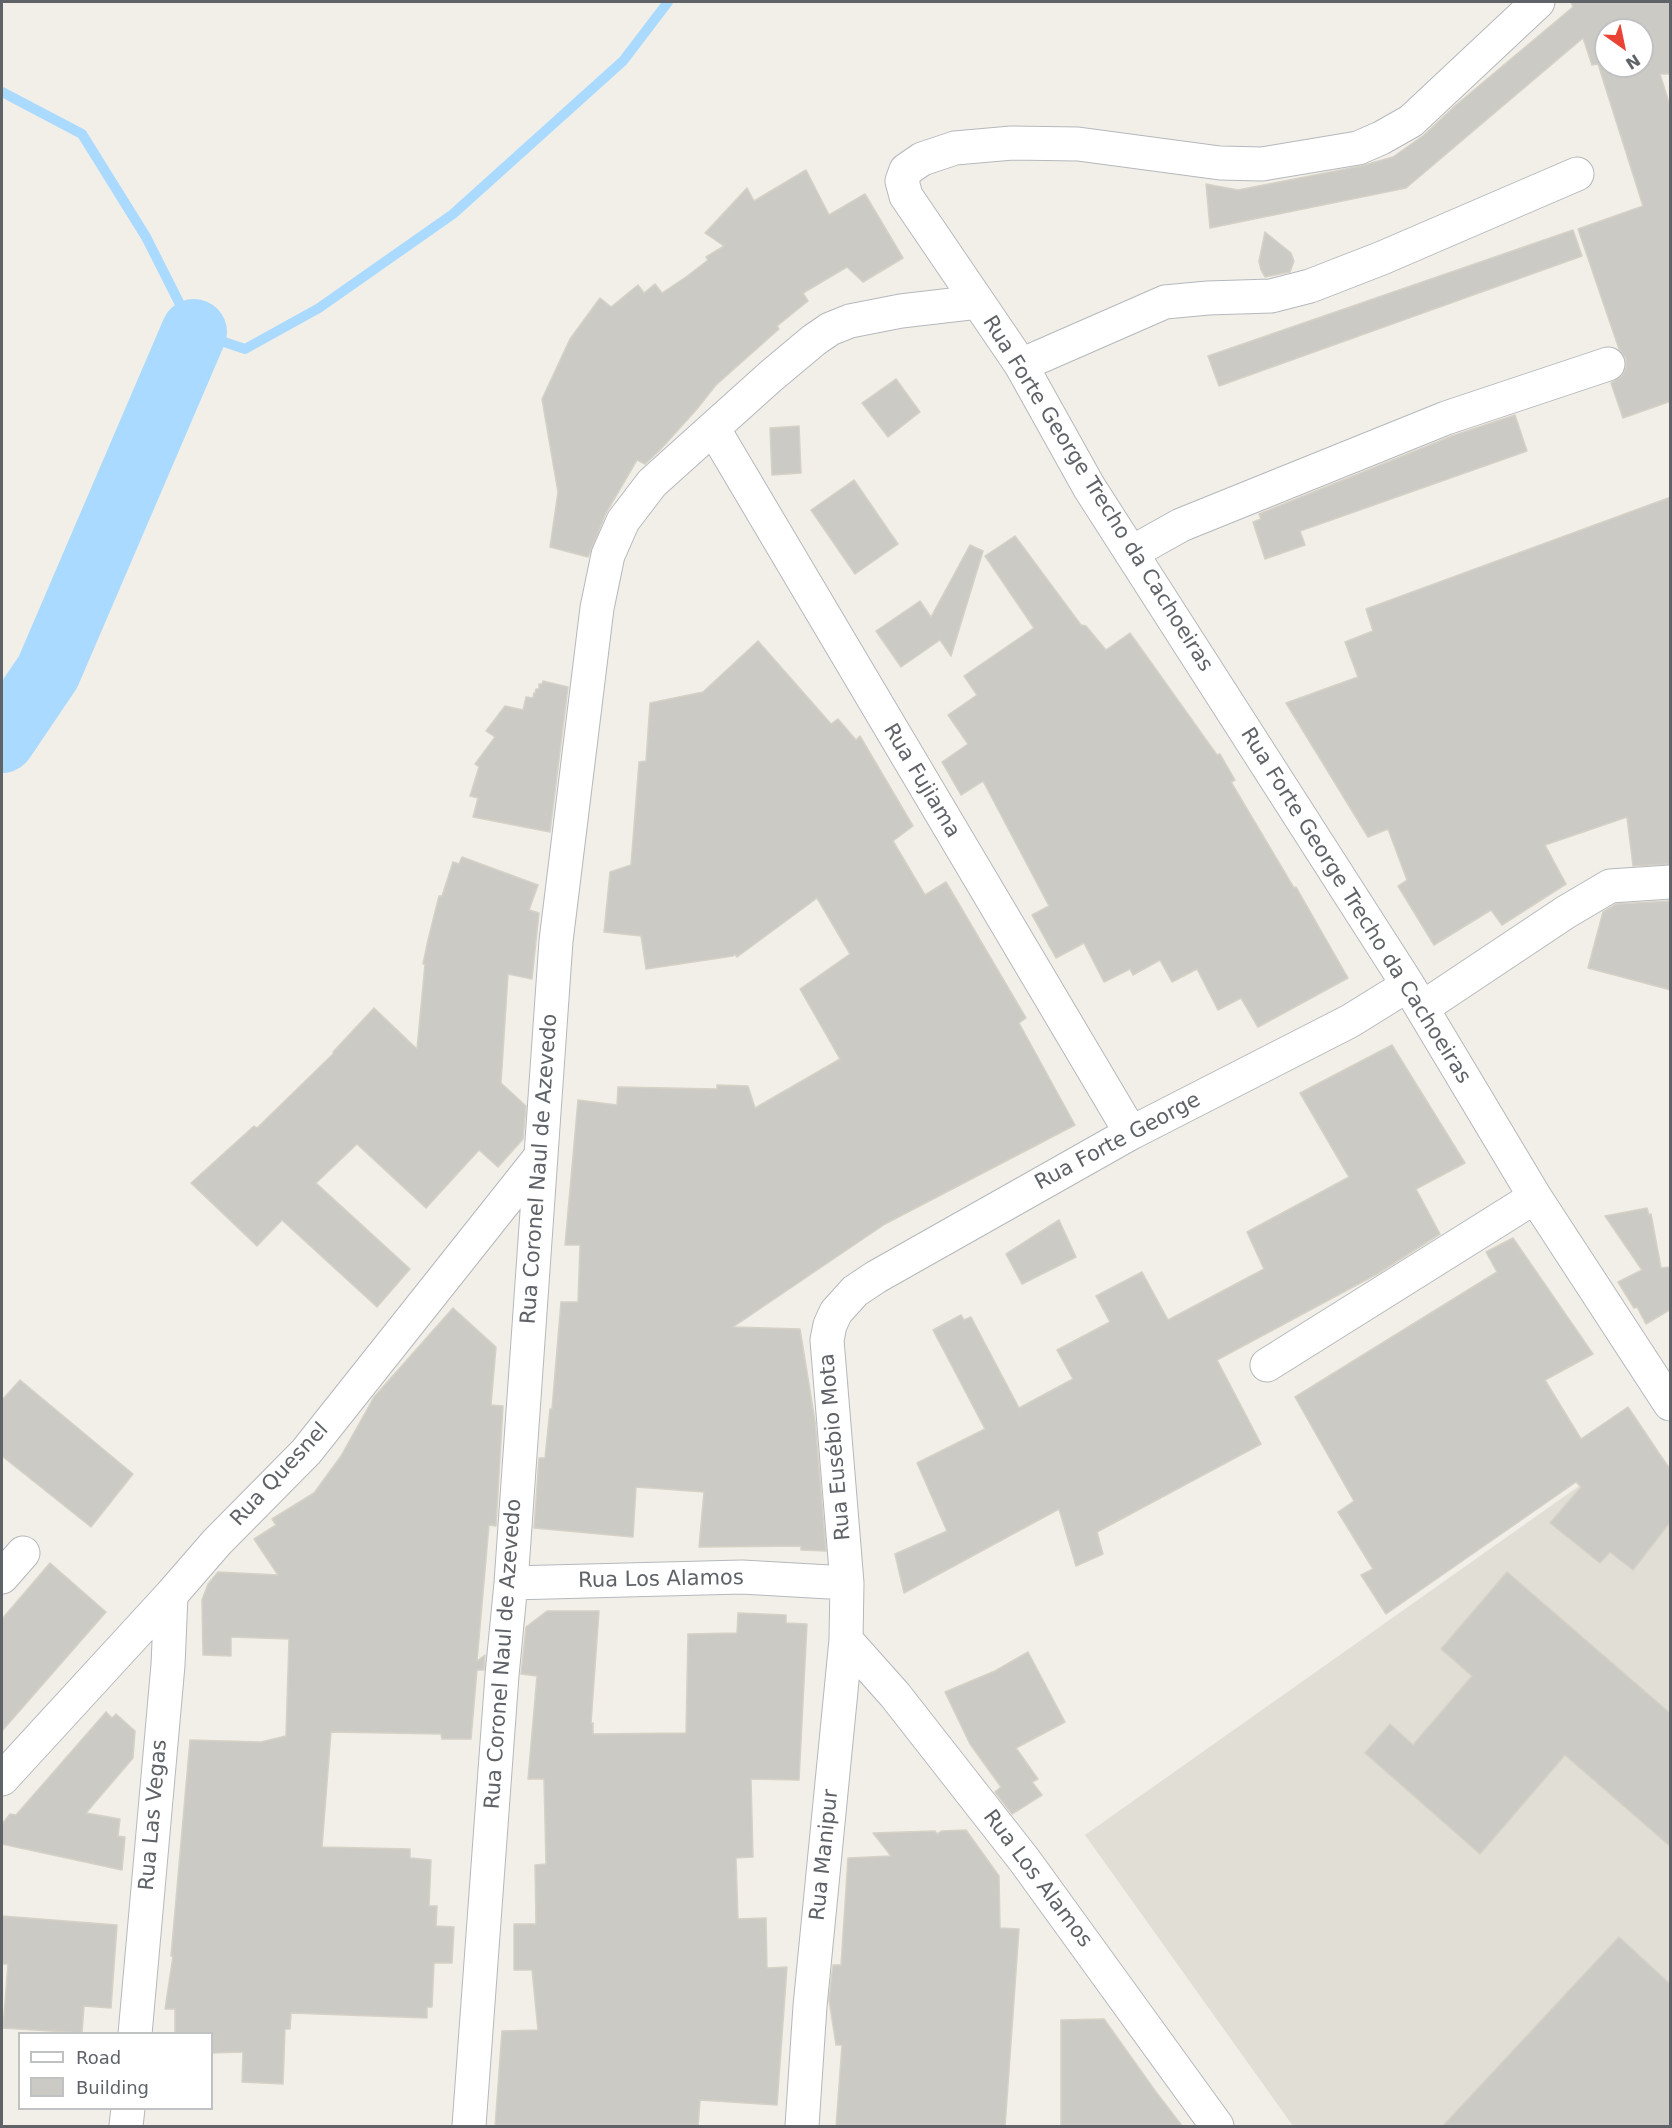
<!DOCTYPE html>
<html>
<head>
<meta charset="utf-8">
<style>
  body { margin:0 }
  #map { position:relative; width:1672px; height:2128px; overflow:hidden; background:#f1efe8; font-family:"DejaVu Sans",sans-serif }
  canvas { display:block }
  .frame { position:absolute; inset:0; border:3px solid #5f6368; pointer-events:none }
  .legend { position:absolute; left:18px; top:2032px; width:195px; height:78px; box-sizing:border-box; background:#fff; border:2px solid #bfc1c3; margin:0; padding:8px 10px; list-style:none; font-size:18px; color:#5f6368 }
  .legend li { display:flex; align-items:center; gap:12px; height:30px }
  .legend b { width:30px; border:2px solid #bfc1c3 }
  .north { position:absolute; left:1594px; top:18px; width:60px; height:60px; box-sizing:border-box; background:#fff; border:2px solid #bfc1c3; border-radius:50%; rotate:147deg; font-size:16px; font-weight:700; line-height:24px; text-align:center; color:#5f6368 }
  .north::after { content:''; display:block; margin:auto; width:21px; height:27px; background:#ea4335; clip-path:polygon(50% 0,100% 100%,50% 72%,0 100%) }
</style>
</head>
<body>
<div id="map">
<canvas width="1672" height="2128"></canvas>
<div class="frame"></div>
<ul class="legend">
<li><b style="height:8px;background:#fff"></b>Road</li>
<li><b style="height:16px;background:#cccac5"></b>Building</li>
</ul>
<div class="north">N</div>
</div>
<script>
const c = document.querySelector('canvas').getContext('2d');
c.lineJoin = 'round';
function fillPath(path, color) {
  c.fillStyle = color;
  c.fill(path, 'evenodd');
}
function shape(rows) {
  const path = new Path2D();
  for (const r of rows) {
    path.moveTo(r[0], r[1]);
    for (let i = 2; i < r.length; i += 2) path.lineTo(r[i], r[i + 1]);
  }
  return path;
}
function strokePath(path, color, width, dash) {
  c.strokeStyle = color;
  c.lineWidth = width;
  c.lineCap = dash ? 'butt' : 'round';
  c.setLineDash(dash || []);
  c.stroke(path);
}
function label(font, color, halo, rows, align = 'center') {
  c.font = font + ' "DejaVu Sans",sans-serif';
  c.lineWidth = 5;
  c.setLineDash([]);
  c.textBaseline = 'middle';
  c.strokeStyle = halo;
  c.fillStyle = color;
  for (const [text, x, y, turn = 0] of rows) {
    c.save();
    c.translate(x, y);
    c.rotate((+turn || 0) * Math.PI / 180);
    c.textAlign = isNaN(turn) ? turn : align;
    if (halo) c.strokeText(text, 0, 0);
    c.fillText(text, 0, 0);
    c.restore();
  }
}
const education = shape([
  [1647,1438,1670,1467,1670,2126,1293,2126,1085,1835]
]);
const stream = shape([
  [2,92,82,134,146,237,194,332,245,349,319,308,453,214,623,61,668,2]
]);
const river = shape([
  [2,740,48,672,194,332]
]);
const building = shape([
  [1571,2,1671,2,1671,74,1660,74,1671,109,1671,401,1623,418,1611,383,1622,376,1626,368,1626,359,1619,349,1578,229,1643,206,1598,64,1592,65,1583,38,1406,188,1210,228,1206,184,1238,190,1361,166,1393,157,1424,135,1456,105,1573,7,1571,2],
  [1606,30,1642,30,1642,66,1606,66,1606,30],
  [806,170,829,215,865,194,903,258,863,282,847,267,803,293,808,301,777,326,779,329,716,385,697,409,660,450,645,464,637,460,606,513,588,557,550,547,558,492,542,399,570,339,600,298,611,307,638,285,644,293,655,284,662,293,686,277,708,260,706,257,724,246,705,233,747,188,754,201,806,170],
  [1573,230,1582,256,1219,386,1208,356,1573,230],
  [1265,232,1291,253,1294,261,1290,272,1265,277,1261,270,1259,261,1265,232],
  [896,379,920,412,888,437,862,403,896,379],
  [1515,415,1527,451,1300,531,1305,545,1265,559,1253,522,1261,519,1259,514,1452,436,1515,415],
  [799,426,801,473,772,475,770,428,799,426],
  [854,480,898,544,855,574,811,510,854,480],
  [1671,497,1671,864,1633,866,1627,817,1545,845,1566,884,1502,925,1491,910,1434,945,1398,886,1407,880,1388,829,1368,837,1286,703,1358,677,1345,642,1373,631,1366,609,1671,497],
  [1015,536,1081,625,1086,626,1106,650,1130,633,1217,755,1220,754,1235,780,1231,782,1294,888,1296,887,1348,978,1258,1027,1241,998,1218,1010,1197,969,1172,982,1160,960,1133,975,1130,969,1104,982,1084,943,1056,958,1032,915,1049,906,983,781,961,795,942,762,968,744,948,715,977,695,964,676,1034,628,985,556,1015,536],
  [970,545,983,551,951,656,940,640,901,667,876,631,920,601,931,617,970,545],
  [758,641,831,724,838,719,856,740,860,736,913,826,893,841,925,895,946,882,1026,1018,1019,1023,1075,1125,885,1224,733,1327,800,1329,815,1421,826,1551,801,1550,801,1546,699,1547,704,1492,636,1487,633,1537,534,1528,539,1458,545,1458,550,1409,552,1409,561,1302,578,1302,580,1245,565,1245,578,1100,617,1105,618,1087,717,1089,717,1085,748,1086,755,1108,840,1059,800,989,850,954,817,898,737,957,735,954,733,956,646,969,641,936,604,932,610,872,631,865,639,762,646,761,650,703,703,692,758,641],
  [543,681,568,687,550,832,473,817,478,798,470,796,479,767,475,764,495,737,486,731,505,706,523,710,526,697,533,698,534,693,535,693,536,689,539,689,539,684,542,684,543,681],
  [462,857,538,885,529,910,539,913,532,979,508,974,501,1083,526,1106,523,1139,498,1167,479,1150,426,1208,357,1144,316,1183,410,1269,377,1307,282,1220,257,1246,191,1183,254,1126,257,1128,334,1053,333,1052,374,1008,417,1049,425,964,423,964,428,940,439,896,442,896,453,862,459,864,462,857],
  [1671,901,1671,990,1588,968,1603,912,1616,904,1671,901],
  [1392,1045,1465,1163,1416,1189,1440,1234,1377,1274,1217,1360,1261,1444,1097,1532,1103,1554,1076,1566,1059,1509,904,1593,895,1554,947,1531,917,1463,985,1429,933,1330,961,1315,964,1320,971,1317,1019,1408,1073,1379,1057,1350,1110,1322,1096,1296,1142,1272,1168,1320,1264,1269,1247,1232,1349,1177,1300,1093,1392,1045],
  [1647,1208,1649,1215,1651,1214,1661,1268,1671,1267,1671,1309,1646,1324,1637,1307,1634,1308,1618,1282,1642,1270,1605,1216,1647,1208],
  [1059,1220,1076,1257,1022,1284,1006,1254,1059,1220],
  [1513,1238,1593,1354,1545,1380,1581,1439,1628,1407,1671,1471,1671,1521,1633,1570,1610,1552,1600,1563,1550,1523,1581,1487,1576,1482,1386,1614,1361,1575,1373,1569,1338,1512,1354,1501,1295,1397,1497,1272,1486,1252,1513,1238],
  [453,1308,496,1347,491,1405,503,1406,496,1526,489,1525,477,1661,485,1655,484,1670,477,1670,471,1739,442,1739,441,1734,331,1732,322,1847,410,1849,410,1858,431,1860,429,1906,437,1906,436,1926,454,1927,452,1963,434,1963,432,2007,427,2007,427,2018,291,2013,290,2029,285,2029,283,2084,242,2082,243,2052,212,2053,212,2034,175,2034,175,2009,165,2009,173,1956,171,1956,190,1740,261,1742,286,1736,289,1639,231,1637,231,1656,203,1655,202,1600,208,1584,218,1572,278,1575,254,1539,276,1525,272,1519,314,1493,341,1456,374,1397,453,1308],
  [20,1380,133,1474,91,1527,2,1456,2,1400,20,1380],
  [50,1563,106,1612,2,1731,2,1619,50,1563],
  [1507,1572,1671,1714,1671,1847,1565,1755,1480,1854,1365,1753,1390,1724,1413,1745,1472,1676,1441,1649,1507,1572],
  [547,1611,599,1611,591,1723,593,1723,593,1734,686,1733,688,1634,737,1633,738,1613,786,1615,786,1623,807,1624,799,1780,751,1779,753,1857,736,1858,738,1919,766,1918,767,1968,787,1967,777,2105,700,2100,698,2127,495,2127,502,2031,538,2030,532,1970,514,1970,514,1924,536,1924,535,1865,546,1864,544,1779,528,1779,537,1676,521,1674,526,1627,547,1611],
  [1028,1652,1065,1722,1016,1748,1038,1779,1032,1782,1042,1795,1012,1814,995,1792,1001,1787,970,1744,945,1692,995,1671,1028,1652],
  [106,1712,112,1718,116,1714,135,1731,133,1758,86,1813,120,1819,118,1836,125,1837,122,1870,2,1844,2,1824,10,1814,16,1815,106,1712],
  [966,1830,999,1876,1000,1928,1019,1929,1005,2127,836,2127,842,2045,836,2045,829,2000,833,1965,841,1965,848,1858,891,1856,873,1833,935,1831,937,1834,942,1831,966,1830],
  [2,1916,117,1925,111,2008,84,2006,82,2033,3,2028,8,1964,2,1964,2,1916],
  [1619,1937,1671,1985,1671,2127,1442,2127,1619,1937],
  [1104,2019,1156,2092,1183,2127,1061,2127,1061,2020,1104,2019]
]);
const minor = shape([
  [1538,2,1411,121,1381,138,1358,148,1262,164,1220,163,1078,144,1012,143,955,148,922,159,906,170,902,181,906,196,1021,365,1089,487,1408,985,1535,1197,1670,1404],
  [1021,365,1165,302,1208,298,1271,296,1310,286,1382,258,1577,174],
  [713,428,1131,1133],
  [1131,553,1181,525,1446,418,1608,364],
  [1422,1008,1566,912,1610,886,1670,882],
  [1267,1365,1535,1197],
  [2,1577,23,1553],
  [511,1583,742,1577,847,1583],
  [846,1640,895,1695,1025,1861,1217,2126],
  [2,1779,171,1595,217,1542,306,1452,541,1156],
  [135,2034,168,1665,171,1595],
  [126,2126,128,2108],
  [469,2126,502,1675,511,1583,556,941,597,608,608,555,623,521,652,483,771,376,814,340,830,329,850,321,901,311,978,302],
  [802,2126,810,2006,846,1640,847,1583,827,1340,830,1325,836,1312,855,1291,876,1277,1131,1133,1350,1021,1408,985]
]);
const streetNames = [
  ["Rua Forte George Trecho da Cachoeiras",1097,494,58],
  ["Rua Fujiama",921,781,59],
  ["Rua Forte George Trecho da Cachoeiras",1355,906,58],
  ["Rua Forte George",1118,1142,-28],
  ["Rua Coronel Naul de Azevedo",540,1169,-86],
  ["Rua Eusébio Mota",836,1447,-95],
  ["Rua Quesnel",280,1475,-47],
  ["Rua Los Alamos",661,1580,-1],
  ["Rua Coronel Naul de Azevedo",504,1654,-86],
  ["Rua Las Vegas",154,1815,-85],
  ["Rua Manipur",825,1855,-84],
  ["Rua Los Alamos",1037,1879,53]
];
fillPath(education, '#e1ded6');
strokePath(stream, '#aadaff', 10);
strokePath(river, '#aadaff', 66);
fillPath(building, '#cccac5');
strokePath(building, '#d6d1c6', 1.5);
strokePath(minor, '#b5b8bc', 35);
strokePath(minor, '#fff', 33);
label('21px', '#5f6368', '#fff', streetNames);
</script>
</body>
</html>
